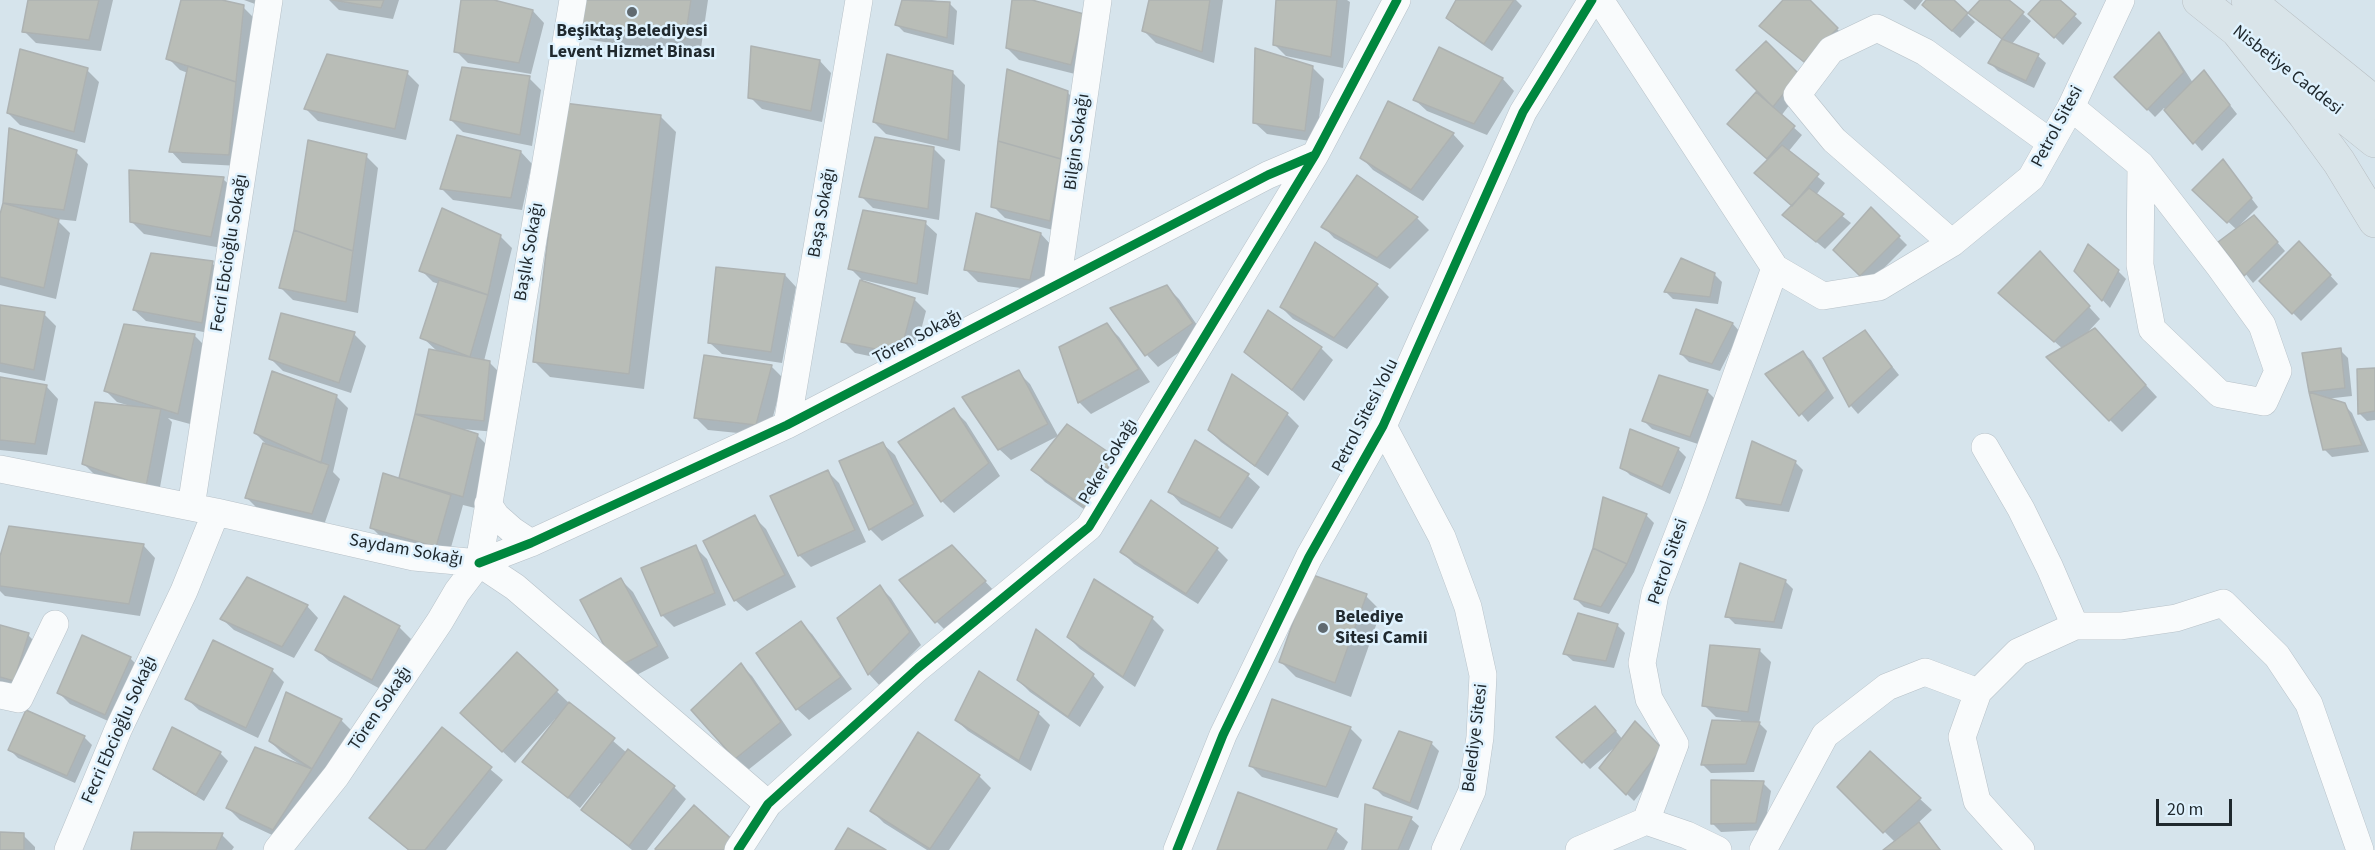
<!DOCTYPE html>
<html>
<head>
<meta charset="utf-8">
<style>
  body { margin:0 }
  #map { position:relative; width:2375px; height:850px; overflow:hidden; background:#d6e4ec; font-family:"Source Sans 3",sans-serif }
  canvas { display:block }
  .scale { position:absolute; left:2156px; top:799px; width:76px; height:27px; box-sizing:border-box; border:3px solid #20292e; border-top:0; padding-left:8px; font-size:18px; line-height:21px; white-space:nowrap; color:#20292e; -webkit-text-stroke:4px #dff2fe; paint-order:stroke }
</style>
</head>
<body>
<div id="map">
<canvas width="2375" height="850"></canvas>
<div class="scale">20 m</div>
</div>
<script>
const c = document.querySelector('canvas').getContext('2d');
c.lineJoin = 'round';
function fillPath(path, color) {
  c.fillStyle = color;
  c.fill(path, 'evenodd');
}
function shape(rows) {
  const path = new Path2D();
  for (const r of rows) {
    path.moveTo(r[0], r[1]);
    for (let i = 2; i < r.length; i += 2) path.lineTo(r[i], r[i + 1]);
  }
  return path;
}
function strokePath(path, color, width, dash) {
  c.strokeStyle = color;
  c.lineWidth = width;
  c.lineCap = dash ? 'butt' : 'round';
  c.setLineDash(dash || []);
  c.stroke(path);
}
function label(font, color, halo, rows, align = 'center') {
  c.font = font + ' "Source Sans 3",sans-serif';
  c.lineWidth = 5;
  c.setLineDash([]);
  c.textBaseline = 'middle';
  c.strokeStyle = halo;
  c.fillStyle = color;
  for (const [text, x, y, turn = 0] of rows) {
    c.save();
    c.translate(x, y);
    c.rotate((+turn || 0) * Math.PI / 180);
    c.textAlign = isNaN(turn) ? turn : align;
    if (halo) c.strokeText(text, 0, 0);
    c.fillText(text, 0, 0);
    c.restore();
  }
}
const shadow = shape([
  [30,0,113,0,101,51,36,43,24,31],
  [182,0,216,0,243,7,255,19,240,166,182,163,171,151,188,73,180,70,168,58],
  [244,0,256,0,255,4],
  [329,0,399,0,393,19,339,10],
  [463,0,488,0,533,11,544,23,531,74,468,63,456,51],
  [578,0,708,0,700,55,590,40,574,24],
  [904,0,932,0,949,3,957,11,954,45,904,32,896,24],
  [1014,0,1027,0,1083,16,1083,76,1019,60,1007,48],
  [1151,0,1223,0,1214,63,1156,43,1144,31],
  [1277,0,1347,0,1350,2,1343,68,1286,56,1274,44],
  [1458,0,1516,0,1522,6,1492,51,1456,26,1448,18],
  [1785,0,1808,0,1848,40,1816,72,1761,26],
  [1903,0,1923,0,1915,10],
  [1928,0,1952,0,1975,22,1960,38,1931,13],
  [1982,0,2007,0,2031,21,2011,45,2038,56,2046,63,2034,88,1998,71,1990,63,2003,40,1978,21],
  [2043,0,2058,0,2082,23,2063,45,2038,21],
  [2159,34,2166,41,2193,83,2204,72,2237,114,2202,151,2164,108,2155,117,2116,77],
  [1440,49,1503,79,1514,91,1487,135,1427,111,1415,100],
  [820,61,831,73,822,122,762,109,750,97],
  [1312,67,1324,79,1316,142,1267,134,1255,123],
  [87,70,99,82,85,143,20,125,8,113],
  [1739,70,1806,83,1781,116,1802,135,1788,152,1825,183,1816,195,1851,223,1825,249,1784,215,1793,206,1769,160,1737,132,1756,94,1769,103,1770,102],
  [407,73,419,85,406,140,318,121,306,109],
  [953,73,965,85,960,151,886,134,874,122],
  [529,78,541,90,532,146,463,132,451,120],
  [1067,92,1079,104,1061,232,1005,218,993,206],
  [660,116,676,132,644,389,550,377,534,361],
  [1453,134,1464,146,1423,201,1373,170,1362,158],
  [933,148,945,160,939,220,873,208,861,196],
  [76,152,88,164,76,221,56,219,70,233,56,299,0,285,0,220,5,203],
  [521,152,532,164,522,210,453,200,441,188],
  [366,156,378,168,358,313,293,300,281,288],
  [2223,161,2258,207,2240,225,2262,225,2285,251,2253,283,2220,242,2237,230,2202,197],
  [1358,177,1417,218,1429,230,1390,269,1334,238,1323,226],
  [223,179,235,190,222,248,144,234,132,222],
  [1871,209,1907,245,1869,283,1835,250],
  [925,223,937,234,928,295,863,280,863,282,914,299,926,311,912,365,855,353,843,341,861,279,850,268],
  [1041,234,1052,246,1042,291,978,282,966,270],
  [500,236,512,248,484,361,489,362,501,374,496,432,461,429,477,435,489,447,475,508,463,505,448,558,383,539,371,527,400,479,430,350,437,351,422,337,439,284,433,282,421,270],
  [1315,245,1377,285,1389,297,1347,349,1293,319,1281,307],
  [2307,250,2338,284,2301,321,2261,281],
  [212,263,224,275,214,334,146,321,134,310],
  [2051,265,2100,319,2085,335,2106,342,2157,397,2122,432,2048,358,2063,349,2012,304],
  [2076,271,2118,271,2126,279,2110,308],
  [1714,274,1722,282,1718,304,1673,299,1666,292],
  [785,275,796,287,782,363,722,354,710,343],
  [1167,287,1179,299,1204,335,1158,367,1147,355,1112,309],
  [0,307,44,314,56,326,45,381,0,372],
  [1696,311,1733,324,1740,332,1720,371,1689,362,1681,354],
  [1268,312,1321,348,1333,360,1304,401,1246,352],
  [1107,325,1119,337,1150,382,1091,414,1080,403,1061,348],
  [1865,332,1899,375,1858,414,1851,406,1825,359],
  [354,334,366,346,351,393,283,371,271,359],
  [194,335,206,347,190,424,168,418,172,422,158,498,95,475,83,463,127,405,117,402,105,390],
  [2340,350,2348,358,2352,396,2325,399,2344,405,2352,413,2369,452,2332,457,2324,449,2311,391],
  [1803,353,1811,360,1834,398,1808,422,1768,374],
  [771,366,783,378,768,436,708,430,696,418],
  [2375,370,2375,420,2367,421,2360,414],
  [1018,372,1030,384,1058,436,1011,460,999,449],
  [1233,376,1287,414,1299,426,1268,476,1221,442,1209,430],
  [0,379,47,387,58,399,47,455,0,450],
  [1707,391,1715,399,1698,444,1652,429,1644,421],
  [336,396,348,408,333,472,340,479,324,525,259,510,247,498,265,443,255,433],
  [954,410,966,422,1000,476,954,513,942,501],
  [1196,442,1248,476,1260,487,1232,529,1181,504,1170,492],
  [883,444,895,455,924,516,882,541,870,529],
  [1678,449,1686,457,1670,494,1630,475,1622,467],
  [1113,457,1125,469,1098,519,1045,482,1033,470],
  [1795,462,1803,470,1789,512,1746,506,1738,498],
  [828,472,839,483,866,542,811,567,799,555],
  [1646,515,1654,523,1634,572,1609,614,1584,607,1576,599],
  [754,517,766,529,796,587,747,611,735,600],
  [10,528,144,546,155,558,140,616,5,596,0,591,0,562],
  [695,547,707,559,726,605,674,627,662,615],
  [1217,549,1228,560,1198,604,1134,564,1122,552],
  [963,558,997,594,948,633,936,621],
  [621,580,633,592,669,658,629,679,617,668],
  [1785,581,1793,589,1782,629,1735,624,1727,616],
  [880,587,891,598,921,645,880,686,869,674,839,618],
  [1366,596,1381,611,1351,697,1296,677,1281,662],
  [345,598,400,628,411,639,384,691,329,661,317,650],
  [307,606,318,618,294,658,234,630,222,619],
  [1152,618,1164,630,1135,687,1080,649,1068,637],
  [800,623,812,634,852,689,809,720,797,709],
  [1617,625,1625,633,1614,668,1573,661,1565,654],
  [0,626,28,635,36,643,22,688,0,681],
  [1759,650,1771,662,1759,723,1767,731,1754,772,1711,773,1703,765,1713,722,1740,723,1741,720,1716,717,1704,705],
  [517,654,569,703,627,753,674,787,686,799,647,850,632,850,583,810,602,785,600,783,580,808,524,761,557,720,555,719,515,763,474,725],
  [130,658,142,670,117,725,70,704,58,692],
  [741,665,752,676,792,735,748,770,736,758],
  [272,670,284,682,258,738,199,710,187,699],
  [1093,675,1104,687,1080,727,1030,692,1018,680],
  [1038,713,1050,725,1031,771,968,731,956,720],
  [1603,715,1623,740,1669,757,1634,801,1601,768,1616,748,1615,747,1590,769,1558,737],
  [341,720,353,732,285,841,240,820,228,808,301,765,282,753,270,741],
  [1350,728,1362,740,1338,798,1262,777,1250,765],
  [173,729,220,753,228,761,204,801,163,776,155,768],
  [442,729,503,780,446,850,408,850,371,818],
  [919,734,979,776,991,788,949,850,927,850,884,823,872,811],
  [84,737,92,745,75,783,18,758,10,750],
  [1431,743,1439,751,1418,810,1383,796,1375,788],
  [1763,783,1771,791,1764,830,1721,832,1713,824],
  [1839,787,1920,799,1932,810,1918,823,1941,850,1885,850,1895,842],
  [1366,806,1411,819,1419,826,1409,850,1364,850],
  [1336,831,1348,842,1344,850,1219,850],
  [0,833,23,835,35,847,35,850,0,850],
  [222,835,234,847,232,850,133,850]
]);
const building = shape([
  [28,0,99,0,89,40,22,32,28,0],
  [181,0,222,0,244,5,236,82,166,59,181,0],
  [332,0,384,0,381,8,332,0],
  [461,0,494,0,533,10,519,63,454,52,461,0],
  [577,0,691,0,685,40,573,25,577,0],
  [902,0,950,2,947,38,895,25,902,0],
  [1012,0,1032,0,1084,14,1071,65,1006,48,1012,0],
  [1149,0,1210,0,1202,52,1142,31,1149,0],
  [1276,0,1337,0,1331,57,1273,45,1276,0],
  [1456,0,1514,0,1484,44,1446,18,1456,0],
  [1783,0,1810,0,1838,28,1804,62,1759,26,1783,0],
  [1926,0,1954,0,1968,13,1952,31,1922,5,1926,0],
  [1980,0,2009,0,2024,12,2002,39,1968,13,1980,0],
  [2041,0,2060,0,2076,14,2054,38,2028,14,2041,0],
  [2159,32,2184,72,2147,110,2114,77,2159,32],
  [2002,39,2039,54,2026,81,1988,63,2002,39],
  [1766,41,1799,74,1773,107,1736,70,1766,41],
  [751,46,820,60,811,111,748,98,751,46],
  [1439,47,1503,78,1474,124,1413,100,1439,47],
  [1255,48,1313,66,1305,131,1253,123,1255,48],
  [20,49,88,68,74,132,7,113,20,49],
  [327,54,408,71,395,129,304,109,327,54],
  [887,54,953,71,948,140,873,122,887,54],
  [188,66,236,82,229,155,169,152,188,66],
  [462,67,530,76,520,135,450,120,462,67],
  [1007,69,1068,91,1061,159,998,141,1007,69],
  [2204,70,2230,105,2193,144,2164,110,2204,70],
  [1756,92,1795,126,1767,159,1727,124,1756,92],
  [1388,101,1454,133,1411,190,1360,158,1388,101],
  [564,103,661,115,629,374,533,362,564,103],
  [9,128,77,150,64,210,3,203,9,128],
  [457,135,521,151,511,198,440,189,457,135],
  [875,137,934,147,928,209,859,197,875,137],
  [308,140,367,154,353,251,294,230,308,140],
  [998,141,1061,159,1050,221,991,207,998,141],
  [1782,145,1819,174,1792,206,1754,173,1782,145],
  [2223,159,2252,198,2227,223,2192,190,2223,159],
  [129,170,224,177,211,237,130,222,129,170],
  [1357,175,1418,217,1377,258,1321,227,1357,175],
  [1809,188,1844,214,1816,242,1782,215,1809,188],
  [3,203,59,219,44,288,0,277,0,214,3,203],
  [1871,207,1900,236,1860,276,1833,250,1871,207],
  [442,208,501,235,488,295,419,271,442,208],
  [863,210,926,221,917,284,848,269,863,210],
  [976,213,1041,233,1030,280,964,270,976,213],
  [2254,215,2278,242,2244,276,2218,242,2254,215],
  [294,230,353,251,346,302,279,288,294,230],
  [2299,241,2331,275,2292,314,2259,281,2299,241],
  [1315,242,1378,284,1334,338,1280,307,1315,242],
  [2088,244,2119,270,2102,301,2074,271,2088,244],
  [2040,251,2090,306,2054,342,1998,293,2040,251],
  [151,253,213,261,202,323,133,310,151,253],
  [1681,258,1715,273,1710,297,1664,292,1681,258],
  [716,267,785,274,771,352,708,343,716,267],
  [439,280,488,295,470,357,420,338,439,280],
  [860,280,915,298,900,354,841,342,860,280],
  [1167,285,1193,323,1145,356,1110,308,1167,285],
  [0,305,45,312,34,370,0,363,0,305],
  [1696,309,1733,323,1712,364,1680,354,1696,309],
  [1268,310,1322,347,1292,390,1244,352,1268,310],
  [281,313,355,332,339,383,269,359,281,313],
  [1107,323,1139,369,1078,403,1059,347,1107,323],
  [124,324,195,334,178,414,104,391,124,324],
  [2095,328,2146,385,2109,421,2046,357,2095,328],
  [1865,330,1892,367,1849,407,1823,358,1865,330],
  [2341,348,2345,388,2309,392,2302,353,2341,348],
  [429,349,490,361,484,421,415,414,429,349],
  [1803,351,1827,390,1799,416,1765,374,1803,351],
  [704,355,772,365,756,425,694,418,704,355],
  [2375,368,2375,411,2358,414,2357,369,2375,368],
  [1019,370,1048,424,998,450,962,397,1019,370],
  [272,371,337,395,321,463,254,433,272,371],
  [1232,374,1288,413,1255,466,1208,430,1232,374],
  [1659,375,1708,390,1690,437,1642,421,1659,375],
  [0,377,47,385,35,444,0,440,0,377],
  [2309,392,2345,403,2362,445,2323,450,2309,392],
  [95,402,161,409,146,487,82,464,95,402],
  [954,408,989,463,941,502,898,442,954,408],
  [415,414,478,434,463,497,399,478,415,414],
  [1067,424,1114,456,1086,508,1031,470,1067,424],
  [1630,429,1679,448,1662,487,1620,468,1630,429],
  [1195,440,1249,474,1220,518,1168,492,1195,440],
  [1752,441,1796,461,1781,505,1736,498,1752,441],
  [883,442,914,504,869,530,839,461,883,442],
  [263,443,329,465,312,514,245,498,263,443],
  [828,470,855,530,798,556,770,496,828,470],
  [383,473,451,495,436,547,370,528,383,473],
  [1603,497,1647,514,1627,564,1593,548,1603,497],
  [1151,500,1218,548,1186,594,1120,552,1151,500],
  [755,515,785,575,734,601,703,541,755,515],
  [9,526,144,544,129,604,0,586,0,556,9,526],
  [696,545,715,593,661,616,641,568,696,545],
  [952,545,986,581,935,623,899,580,952,545],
  [1593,548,1627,564,1601,607,1574,599,1593,548],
  [1740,563,1786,580,1774,622,1725,617,1740,563],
  [1310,574,1367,594,1335,683,1279,662,1310,574],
  [247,577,308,605,282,647,220,619,247,577],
  [621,578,658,646,616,668,580,600,621,578],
  [1094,579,1153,617,1123,677,1067,637,1094,579],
  [880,585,910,632,868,675,837,618,880,585],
  [344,596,400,626,372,680,315,650,344,596],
  [1578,613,1618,624,1606,661,1563,654,1578,613],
  [801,621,841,677,796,710,756,653,801,621],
  [0,625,29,633,14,681,0,677,0,625],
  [1036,629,1094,674,1068,717,1017,680,1036,629],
  [82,635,131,657,105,715,57,693,82,635],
  [213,640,273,669,246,728,185,699,213,640],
  [1710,645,1760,649,1748,712,1702,706,1710,645],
  [517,652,558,690,502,752,460,713,517,652],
  [741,663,781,722,735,759,691,710,741,663],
  [979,671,1039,712,1019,761,955,720,979,671],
  [286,692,342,719,312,769,269,741,286,692],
  [1272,699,1351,727,1326,787,1249,766,1272,699],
  [569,702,615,738,568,798,522,762,569,702],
  [1595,706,1616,731,1582,763,1556,737,1595,706],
  [26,710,85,736,67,776,8,750,26,710],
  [1712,720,1760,722,1746,764,1701,765,1712,720],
  [1635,721,1662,748,1626,795,1599,768,1635,721],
  [172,727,221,752,196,795,153,769,172,727],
  [442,727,492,767,425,850,409,850,369,818,442,727],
  [1399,731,1432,742,1410,803,1373,788,1399,731],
  [918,732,980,775,930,849,870,811,918,732],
  [255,747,312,769,273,830,226,808,255,747],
  [628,749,675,786,629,846,581,810,628,749],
  [1870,751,1921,798,1883,833,1837,787,1870,751],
  [1711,780,1764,781,1756,823,1711,824,1711,780],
  [1238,792,1337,829,1327,850,1217,850,1238,792],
  [1365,804,1412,817,1398,850,1362,850,1365,804],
  [694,805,736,843,729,850,656,850,655,849,694,805],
  [1919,822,1940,850,1883,850,1919,822],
  [848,828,886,850,835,850,848,828],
  [0,832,24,833,24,850,0,850,0,832],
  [134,832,223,833,216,850,131,850,134,832]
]);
const minor = shape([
  [1600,0,1775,268,1823,296,1879,287,1952,243,2031,178,2071,107,2121,0],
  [2071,107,2141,165,2220,267,2262,325,2278,371,2264,402,2220,394,2152,329,2140,265,2141,165],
  [1952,243,1834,140,1797,95,1831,50,1877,28,1925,52,2051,143],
  [1057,284,1098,0],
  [787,425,859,0],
  [1383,426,1442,537,1468,607,1483,675,1480,737,1472,791,1445,850],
  [1985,447,2021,509,2050,568,2075,626],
  [0,469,216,512,414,557,479,563,515,587,768,804],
  [488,504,496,516,513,531,531,543],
  [191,507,269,0],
  [479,563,531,543,787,425,1268,175,1315,155],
  [0,695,19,699,55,624],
  [1646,821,1687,835,1718,850],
  [68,850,118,730,184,591,216,512],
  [277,850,336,776,440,621,457,592,479,563,573,0],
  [738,850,768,804,918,668,1089,527,1315,155,1397,0],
  [1177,850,1223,735,1309,557,1383,426,1523,112,1592,0],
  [1579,850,1646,821,1675,744,1649,699,1642,663,1655,594,1694,494,1775,268],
  [1763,850,1825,735,1887,687,1925,672,1978,692],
  [2021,850,1977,801,1962,737,1978,692,2018,652,2075,626,2121,626,2176,618,2223,603,2277,656,2309,704,2360,850]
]);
const major = shape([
  [2199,0,2375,141],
  [2248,0,2375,103],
  [2239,33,2304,114,2339,162,2375,221]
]);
const cycleway = shape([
  [479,563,531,543,787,425,1268,175,1315,155],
  [738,850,768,804,918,668,1089,527,1315,155,1397,0],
  [1177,850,1223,735,1309,557,1383,426,1523,112,1592,0]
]);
const markers = [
  [632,12,6,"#606a70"],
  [1323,628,6,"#606a70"]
];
const poiNames = [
  ["Beşiktaş Belediyesi",632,32],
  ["Levent Hizmet Binası",632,53],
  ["Belediye",1335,618,"left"],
  ["Sitesi Camii",1335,639,"left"]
];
const streetNames = [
  ["Nisbetiye Caddesi",2287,71,38],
  ["Petrol Sitesi",2058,127,-62],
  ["Bilgin Sokağı",1078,142,-82],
  ["Başa Sokağı",823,213,-80],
  ["Başlık Sokağı",530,252,-80],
  ["Fecri Ebcioğlu Sokağı",230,253,-81],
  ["Tören Sokağı",918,338,-28],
  ["Petrol Sitesi Yolu",1366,416,-63],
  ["Peker Sokağı",1109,462,-59],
  ["Saydam Sokağı",406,551,10],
  ["Petrol Sitesi",1669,562,-71],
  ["Tören Sokağı",381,709,-56],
  ["Fecri Ebcioğlu Sokağı",120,730,-66],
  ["Belediye Sitesi",1476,738,-83]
];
fillPath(shadow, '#0003');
fillPath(building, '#b9bdb7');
strokePath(building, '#adb2b2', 1.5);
strokePath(minor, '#b7c1c8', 28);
strokePath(major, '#b8bec2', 34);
strokePath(minor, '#f9fbfc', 27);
strokePath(major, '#d9e4e9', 33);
strokePath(cycleway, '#00873e', 9);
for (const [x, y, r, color] of markers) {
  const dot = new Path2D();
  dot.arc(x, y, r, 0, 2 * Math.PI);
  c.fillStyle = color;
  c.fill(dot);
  strokePath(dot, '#dff2fe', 2);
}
label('bold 18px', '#20292e', '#dff2fe', poiNames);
label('18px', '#20292e', '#dff2fe', streetNames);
</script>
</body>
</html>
